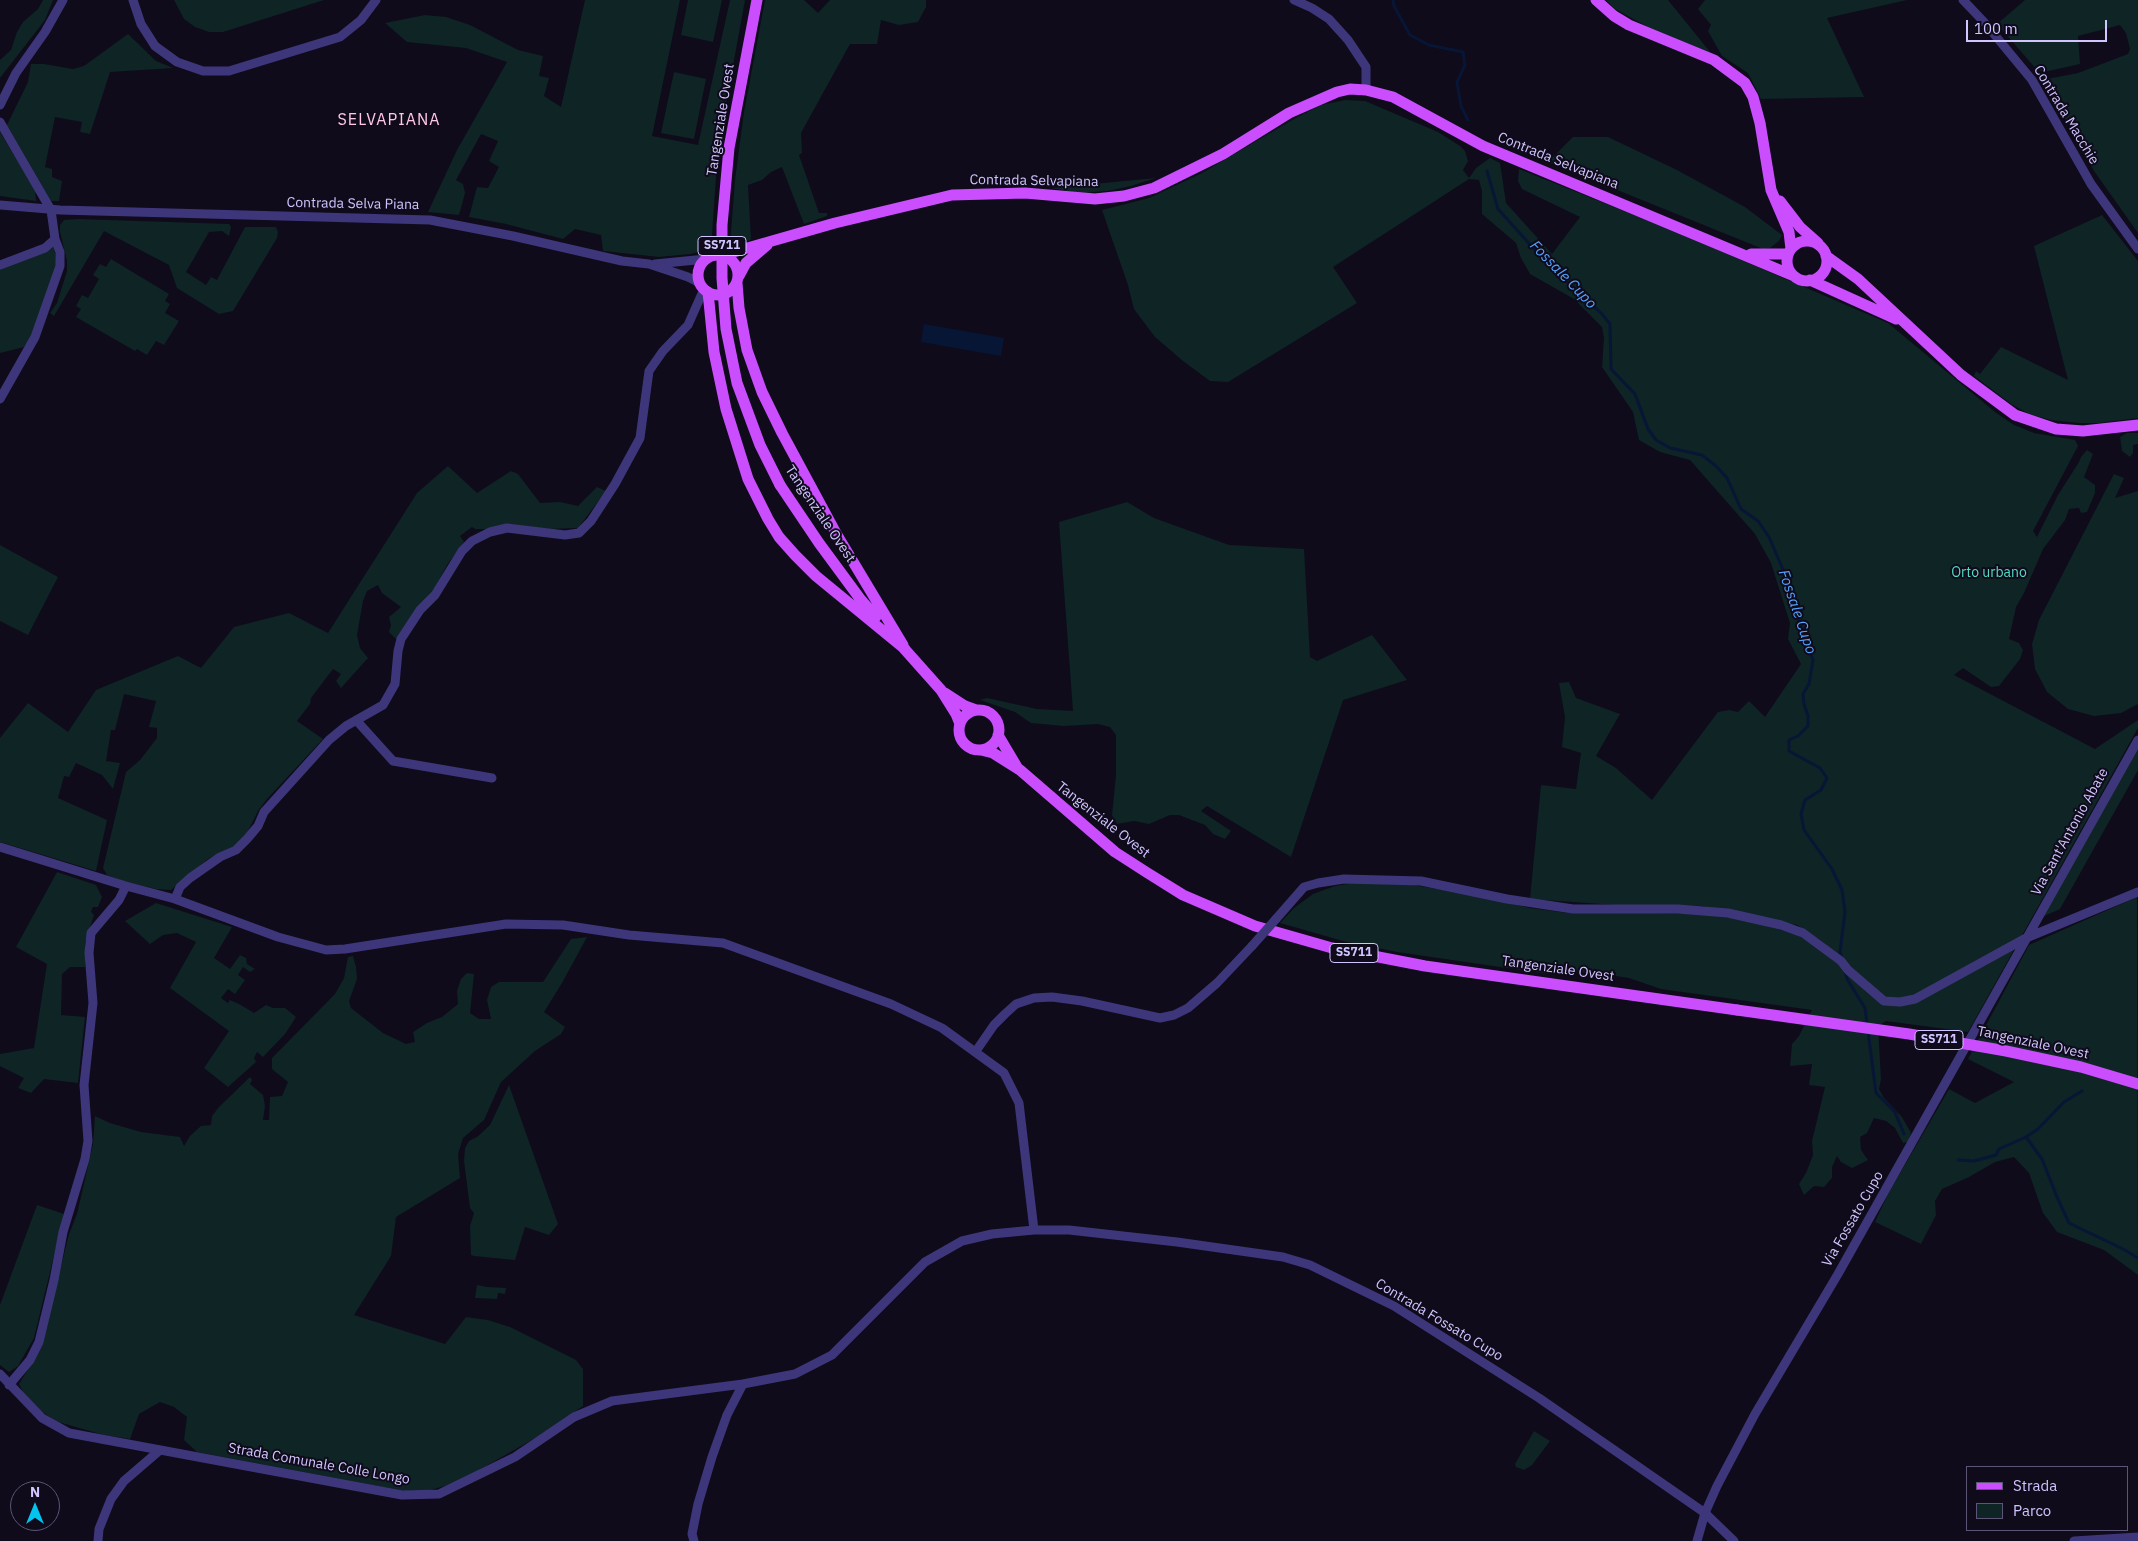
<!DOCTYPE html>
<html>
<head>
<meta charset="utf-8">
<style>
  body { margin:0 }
  #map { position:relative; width:2138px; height:1541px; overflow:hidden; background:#0f0b1b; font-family:"IBM Plex Sans",sans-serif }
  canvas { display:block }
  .legend { position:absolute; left:1966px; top:1466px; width:162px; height:65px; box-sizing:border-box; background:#0f0b1b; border:1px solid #5c5576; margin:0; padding:6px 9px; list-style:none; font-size:15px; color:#d0c5ff }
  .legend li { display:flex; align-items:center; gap:10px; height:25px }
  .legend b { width:25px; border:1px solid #5c5576 }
  .north { position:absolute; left:10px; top:1481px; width:50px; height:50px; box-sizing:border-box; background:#0f0b1b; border:1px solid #5c5576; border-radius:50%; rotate:0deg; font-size:14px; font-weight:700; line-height:20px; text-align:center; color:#d0c5ff }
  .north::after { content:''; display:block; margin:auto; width:18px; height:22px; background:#02c4ee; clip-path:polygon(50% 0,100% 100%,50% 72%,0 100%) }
  .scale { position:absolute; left:1966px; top:20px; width:141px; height:22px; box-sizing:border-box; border:2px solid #d0c5ff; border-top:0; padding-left:6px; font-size:15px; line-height:18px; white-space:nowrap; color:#d0c5ff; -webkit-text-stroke:4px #0f0b1b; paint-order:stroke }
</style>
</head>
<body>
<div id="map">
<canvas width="2138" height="1541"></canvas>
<ul class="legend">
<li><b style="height:6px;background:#ca4dfe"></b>Strada</li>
<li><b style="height:14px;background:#0e2425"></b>Parco</li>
</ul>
<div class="north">N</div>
<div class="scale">100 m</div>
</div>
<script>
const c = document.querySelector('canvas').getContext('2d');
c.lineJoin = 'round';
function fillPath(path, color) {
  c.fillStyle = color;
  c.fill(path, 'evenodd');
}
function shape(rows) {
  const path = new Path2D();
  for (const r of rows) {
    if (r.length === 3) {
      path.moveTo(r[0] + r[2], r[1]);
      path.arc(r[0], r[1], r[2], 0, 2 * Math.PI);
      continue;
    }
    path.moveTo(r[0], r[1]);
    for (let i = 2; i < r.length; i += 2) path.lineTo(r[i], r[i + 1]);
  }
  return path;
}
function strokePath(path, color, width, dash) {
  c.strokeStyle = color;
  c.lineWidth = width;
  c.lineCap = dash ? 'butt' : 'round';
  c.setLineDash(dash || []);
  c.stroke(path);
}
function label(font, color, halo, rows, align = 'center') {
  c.font = font + ' "IBM Plex Sans",sans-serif';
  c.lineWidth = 4;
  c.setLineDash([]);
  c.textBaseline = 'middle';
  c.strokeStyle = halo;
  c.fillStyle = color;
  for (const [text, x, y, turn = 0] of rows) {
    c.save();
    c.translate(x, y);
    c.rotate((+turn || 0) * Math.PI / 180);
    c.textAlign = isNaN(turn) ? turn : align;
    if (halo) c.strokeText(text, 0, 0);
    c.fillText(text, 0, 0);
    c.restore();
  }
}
const green = shape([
  [43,0,53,0,45,20,0,78,0,60,11,50,17,32,23,22,38,9],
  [174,0,324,0,223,32,209,32,195,27,184,19],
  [585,0,680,0,652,136,698,145,730,0,745,0,718,148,711,249,690,254,659,257,603,251,601,235,575,229,563,239,506,224,469,217,477,187,488,188,499,167,489,161,498,141,481,134,456,180,463,184,465,193,459,215,428,212,457,150,507,62,466,48,407,42,385,23,425,15,446,17,470,25,518,50,543,56,539,76,549,78,544,96,561,107],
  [688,0,722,0,713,42,681,35],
  [765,0,804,0,818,13,830,0,926,0,926,7,918,22,899,25,881,20,877,44,850,44,801,133,802,153,799,155,819,213,827,213,827,216,804,224,782,167,771,172,762,180,748,185,751,240,730,245,735,180,744,112],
  [1606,0,1668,0,1711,53,1648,27,1615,9],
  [1705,0,1907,0,1827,18,1864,97,1761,99,1748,73,1722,56,1708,31,1711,25,1698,9],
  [2025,0,2138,0,2138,233,2094,171,2045,83,2047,79,2078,73,2128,54,2130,49,2126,33,2120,25,2078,36,2080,64,2044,72,2037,70,1997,24],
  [128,34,156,61,173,68,110,72,90,134,80,132,82,122,55,117,45,167,52,169,52,177,62,181,59,201,51,201,7,125,28,82,31,64,44,64,73,69,84,66],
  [674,72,706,79,694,139,661,133],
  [1345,100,1365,101,1438,132,1460,146,1465,151,1468,161,1463,170,1469,178,1476,168,1490,158,1500,163,1506,203,1552,254,1580,217,1522,189,1518,181,1519,169,1674,231,1888,323,1995,412,2014,425,2034,433,2075,440,2078,446,2033,531,2037,537,2058,495,2079,462,2081,457,2087,450,2093,454,2084,477,2095,485,2095,493,2087,512,2081,513,2079,508,2069,509,2065,520,2043,549,2024,593,2016,607,2009,639,2019,643,2023,650,2020,659,1999,686,1991,687,1963,668,1954,675,2095,749,2138,720,2138,728,1968,1032,1886,1021,1878,1026,1881,1079,1879,1089,1884,1098,1902,1117,1911,1133,1908,1142,1903,1143,1895,1128,1886,1121,1874,1118,1867,1133,1860,1137,1861,1150,1868,1160,1852,1168,1841,1162,1837,1156,1832,1167,1832,1178,1824,1187,1814,1186,1804,1195,1799,1184,1806,1173,1813,1155,1812,1141,1825,1087,1809,1085,1812,1064,1790,1066,1792,1044,1799,1036,1812,1010,1661,989,1629,978,1589,972,1548,974,1397,952,1343,941,1280,923,1294,908,1313,894,1335,886,1361,882,1400,883,1457,892,1530,908,1568,913,1659,913,1707,914,1742,919,1781,930,1797,935,1813,944,1829,948,1820,940,1797,925,1702,906,1615,905,1530,899,1541,785,1576,789,1581,753,1562,747,1565,717,1559,683,1569,682,1576,698,1620,714,1596,756,1616,768,1652,800,1718,712,1729,710,1738,712,1749,701,1765,717,1801,664,1788,639,1790,623,1771,563,1755,534,1690,460,1660,452,1639,440,1633,412,1602,367,1604,338,1602,327,1574,299,1530,274,1521,258,1516,243,1482,214,1482,191,1479,180,1469,179,1333,267,1357,303,1228,382,1210,381,1183,361,1155,337,1134,309,1128,285,1102,210,1149,198,1202,173,1294,119,1321,105],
  [0,132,35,190,36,201,0,196],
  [1573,137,1608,137,1677,170,1745,207,1782,235,1779,241,1770,248,1763,249,1548,162],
  [1156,178,1131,186,1108,191,1078,193,1051,188],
  [2102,215,2138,261,2138,418,2099,423,2079,423,2051,420,2029,414,2011,404,1974,376,1976,371,1980,374,2001,347,2068,380,2034,246],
  [78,219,229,224,231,227,229,236,222,231,209,232,186,272,206,285,211,277,217,280,245,227,276,227,278,232,277,238,233,311,219,314,177,288,169,265,104,231,54,316,50,313,57,303,67,271,67,261,60,232,60,225,64,220],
  [54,245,57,268,30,339,24,347,0,353,0,269,49,249],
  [111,259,169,294,165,301,170,304,165,313,179,321,164,345,156,341,147,355,137,349,135,351,76,317,81,309,76,306,82,295,88,298,99,279,93,275,100,264,106,267],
  [2127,433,2138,433,2138,444,2133,445,2133,453,2130,457,2122,451,2120,437],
  [448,466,477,493,511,471,518,474,540,503,560,502,578,506,597,487,606,491,578,528,549,529,509,524,487,529,475,529,472,527,460,536,464,542,447,565,435,588,397,640,389,632,391,625,389,617,401,607,382,593,378,585,367,591,363,601,357,635,360,648,368,658,341,688,336,681,341,674,333,669,311,698,310,704,297,721,323,739,267,799,258,811,245,837,234,846,208,859,171,890,156,889,123,881,107,875,103,868,126,772,140,760,157,738,157,728,149,727,156,701,124,694,115,730,111,730,106,761,120,763,113,789,102,775,76,763,69,777,64,776,58,798,107,820,96,871,0,842,0,738,28,703,68,732,96,690,178,656,201,668,234,627,289,613,328,633,417,493],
  [2114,474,2124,478,2115,498,2138,491,2138,704,2121,713,2094,716,2068,709,2047,692,2035,669,2032,644,2039,620],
  [1127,502,1154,518,1229,545,1304,549,1310,657,1317,661,1372,635,1407,680,1343,700,1291,857,1207,806,1201,811,1231,831,1225,839,1213,834,1205,825,1179,815,1170,815,1149,824,1134,821,1117,824,1112,815,1116,775,1116,735,1110,727,1098,724,1064,726,1031,723,1015,712,980,700,987,698,1037,709,1073,711,1059,522],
  [0,545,58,577,28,635,0,621],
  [2138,746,2138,770,2060,909,2042,917],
  [57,872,96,885,102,897,98,907,93,907,91,912,94,915,85,942,85,967,70,967,62,974,61,1015,85,1017,78,1083,44,1079,31,1093,18,1088,24,1078,0,1066,0,1054,34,1048,47,964,16,947],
  [2137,897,2138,1275,2104,1250,2057,1232,2043,1213,2029,1173,2014,1157,1995,1162,1969,1177,1942,1189,1935,1201,1936,1215,1921,1244,1875,1222,1888,1194,1949,1089,1975,1103,2014,1082,1968,1059,2029,945],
  [156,903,232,927,214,958,230,969,240,955,246,958,247,964,255,969,250,972,243,967,238,975,245,980,235,994,228,989,221,998,228,1003,230,1000,241,1005,254,1013,266,1005,273,1008,285,1008,296,1017,285,1034,263,1057,257,1052,254,1058,256,1062,228,1087,204,1068,229,1031,170,988,196,942,177,933,163,935,150,944,125,921],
  [587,937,562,983,544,1012,565,1027,561,1034,535,1051,501,1082,484,1120,463,1138,458,1154,460,1178,396,1217,391,1256,354,1315,445,1344,466,1317,488,1320,510,1327,576,1360,583,1369,583,1406,537,1437,456,1483,430,1490,404,1491,197,1452,184,1440,187,1417,174,1407,160,1402,139,1414,130,1439,104,1435,58,1422,39,1410,23,1392,19,1384,35,1358,43,1340,69,1234,77,1214,93,1144,95,1116,110,1123,141,1132,180,1137,184,1146,190,1136,201,1126,211,1125,212,1116,219,1107,250,1077,252,1080,250,1084,263,1095,265,1106,263,1120,269,1120,270,1097,282,1096,288,1082,272,1069,272,1058,335,994,344,978,348,957,353,956,356,967,357,979,349,1001,351,1008,383,1033,406,1044,415,1042,413,1032,427,1023,442,1017,458,1004,457,991,461,979,467,973,474,974,470,1013,479,1019,491,1019,487,1000,491,987,499,982,543,982,571,939],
  [509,1085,558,1224,549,1235,525,1227,515,1260,474,1256,471,1255,470,1226,474,1213,470,1208,464,1161,465,1148,469,1141,477,1137,490,1125],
  [37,1205,64,1214,34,1338,18,1366,9,1372,0,1365,0,1305],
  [477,1285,487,1287,506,1288,505,1294,498,1293,497,1299,475,1298],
  [1534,1431,1550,1441,1532,1465,1524,1470,1516,1467,1515,1464]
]);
const water = shape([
  [924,324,1004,338,1001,356,921,342]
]);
const stream = shape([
  [1393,0,1394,6,1410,35,1429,45,1463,52,1465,65,1457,82,1461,106,1468,120],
  [1487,171,1498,209,1544,260,1602,314,1610,324,1611,369,1635,394,1648,429,1656,440,1670,448,1702,455,1716,466,1727,478,1741,509,1758,521,1769,537,1791,588,1799,622,1813,660,1809,684,1803,694,1804,704,1808,716,1808,726,1798,736,1789,740,1789,751,1820,768,1827,778,1821,790,1805,800,1801,814,1804,830,1832,869,1842,890,1845,912,1840,952,1842,959],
  [1845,970,1847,979,1865,1008,1876,1093,1895,1112,1904,1134],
  [2026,1137,2042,1159,2057,1197,2069,1223,2123,1249,2138,1258],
  [1958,1160,1974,1161,1996,1155,1999,1149,2026,1137,2038,1129,2064,1102,2082,1091]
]);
const minor = shape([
  [133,0,141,24,155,46,177,62,203,71,229,71,340,37,361,20,376,0],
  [1294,0,1312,8,1329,19,1348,40,1366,67,1366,90],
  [1963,0,1984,22,2032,80,2091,184,2138,249],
  [0,105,16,73,45,32,63,0],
  [0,122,51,210,55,239,60,252,60,266,35,337,0,399],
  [0,205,60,210,430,220,513,236,622,261,649,264,688,277,700,283],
  [655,264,706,259],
  [0,265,45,248,55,239],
  [356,720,393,761,492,778],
  [0,847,126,886,175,899,278,937,326,950,345,949,506,924,563,925,629,935,723,943,891,1004,942,1028,1004,1073,1019,1103,1034,1230],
  [175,899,180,887,190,878,220,857,236,850,247,839,258,826,264,812,329,740,346,726,383,705,395,684,398,651,401,639,420,610,435,595,462,551,472,541,490,532,507,528,565,535,579,533,591,521,615,484,640,438,649,371,663,351,688,325,704,289],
  [1276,919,1304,887,1318,883,1344,879,1421,881,1507,899,1573,909,1678,909,1728,913,1781,925,1803,933,1841,961,1848,970,1884,1001,1900,1002,1915,999,2026,938,2138,892],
  [976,1051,994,1025,1005,1014,1016,1004,1034,998,1052,997,1082,1001,1160,1018,1174,1015,1188,1008,1217,983,1252,946],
  [0,1374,42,1418,69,1433,402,1495,439,1494,515,1457,574,1417,612,1401,743,1384,795,1374,832,1355,925,1262,962,1241,992,1234,1034,1230,1069,1230,1177,1242,1283,1257,1310,1265,1394,1306,1539,1398,1705,1513,1734,1541],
  [9,1385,30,1360,39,1342,54,1280,63,1232,85,1159,88,1141,84,1085,93,1003,89,953,91,933,119,900,126,886],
  [98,1541,99,1529,111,1499,124,1481,160,1450],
  [694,1541,692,1534,698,1504,712,1457,727,1415,743,1384],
  [1697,1541,1705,1513,1717,1486,1755,1414,1838,1274,2138,740],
  [2074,1541,2138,1537]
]);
const major = shape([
  [1596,0,1614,16,1629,25,1714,60,1745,83,1753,97,1760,123,1771,190,1789,232,1791,249],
  [1780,201,1800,227,1818,243],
  [1807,261,20],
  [1751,254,1788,254],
  [718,275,20],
  [723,255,835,223,952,195,1025,193,1095,199,1124,196,1154,188,1223,154,1289,113,1337,92,1350,89,1366,90,1393,97,1483,146,1794,276],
  [1826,256,1858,279,1961,375,2015,415,2056,429,2083,431,2138,425],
  [739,276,746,263,767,245],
  [1810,280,1896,319],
  [737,283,739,308,747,350,762,392,782,433,837,535,903,645],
  [708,292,714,352,726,409,748,479,768,519,779,537,795,555,816,576,905,649],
  [780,485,819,543,861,600,876,617],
  [900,644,941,690,956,714,960,724],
  [945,693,965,706,976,710],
  [979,730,20],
  [998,735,1017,767],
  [981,750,993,753,1020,770,1115,852,1146,872,1183,895,1255,926,1332,948,1425,966,1737,1010]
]);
const minorBridge = shape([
  [1252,946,1276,919]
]);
const majorBridge = shape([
  [757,0,729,148,722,225,722,278,726,329,737,383,760,445,780,485],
  [1737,1010,1909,1034,2006,1051,2081,1067,2138,1084]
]);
const shields = [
  [722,246,48],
  [1354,953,48],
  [1939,1040,48]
];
const shieldNames = [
  ["SS711",722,246],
  ["SS711",1354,953],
  ["SS711",1939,1040]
];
const streetNames = [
  ["Contrada Macchie",2066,115,59],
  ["Tangenziale Ovest",721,120,-81],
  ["Contrada Selvapiana",1558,161,22],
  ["Contrada Selvapiana",1034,181,1],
  ["Contrada Selva Piana",353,204,1],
  ["Tangenziale Ovest",820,514,56],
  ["Tangenziale Ovest",1103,820,38],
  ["Via Sant'Antonio Abate",2070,832,-61],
  ["Tangenziale Ovest",1558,969,8],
  ["Tangenziale Ovest",2033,1043,12],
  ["Via Fossato Cupo",1853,1219,-60],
  ["Contrada Fossato Cupo",1439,1320,31],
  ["Strada Comunale Colle Longo",319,1464,10]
];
const parkNames = [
  ["Orto urbano",1989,573]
];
const waterNames = [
  ["Fossale Cupo",1563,275,46],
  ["Fossale Cupo",1797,612,71]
];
const quarterNames = [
  ["SELVAPIANA",389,120]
];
fillPath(green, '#0e2425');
fillPath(water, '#081636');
strokePath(stream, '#081636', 3);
strokePath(minor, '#3e367a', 9);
strokePath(major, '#ca4dfe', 11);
strokePath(minorBridge, '#3e367a', 9);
strokePath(majorBridge, '#ca4dfe', 11);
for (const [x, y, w] of shields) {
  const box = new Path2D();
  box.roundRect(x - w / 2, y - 9.5, w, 19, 4);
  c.fillStyle = '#0f0b1b';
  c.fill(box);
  strokePath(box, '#d0c5ff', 1);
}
label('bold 12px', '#d0c5ff', null, shieldNames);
label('14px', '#d0c5ff', '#0f0b1b', streetNames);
label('14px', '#53ddc5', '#0f0b1b', parkNames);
label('italic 15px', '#54a2fe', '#0f0b1b', waterNames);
c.letterSpacing = '1px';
label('16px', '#ffc7e6', '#0f0b1b', quarterNames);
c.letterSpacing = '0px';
</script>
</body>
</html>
